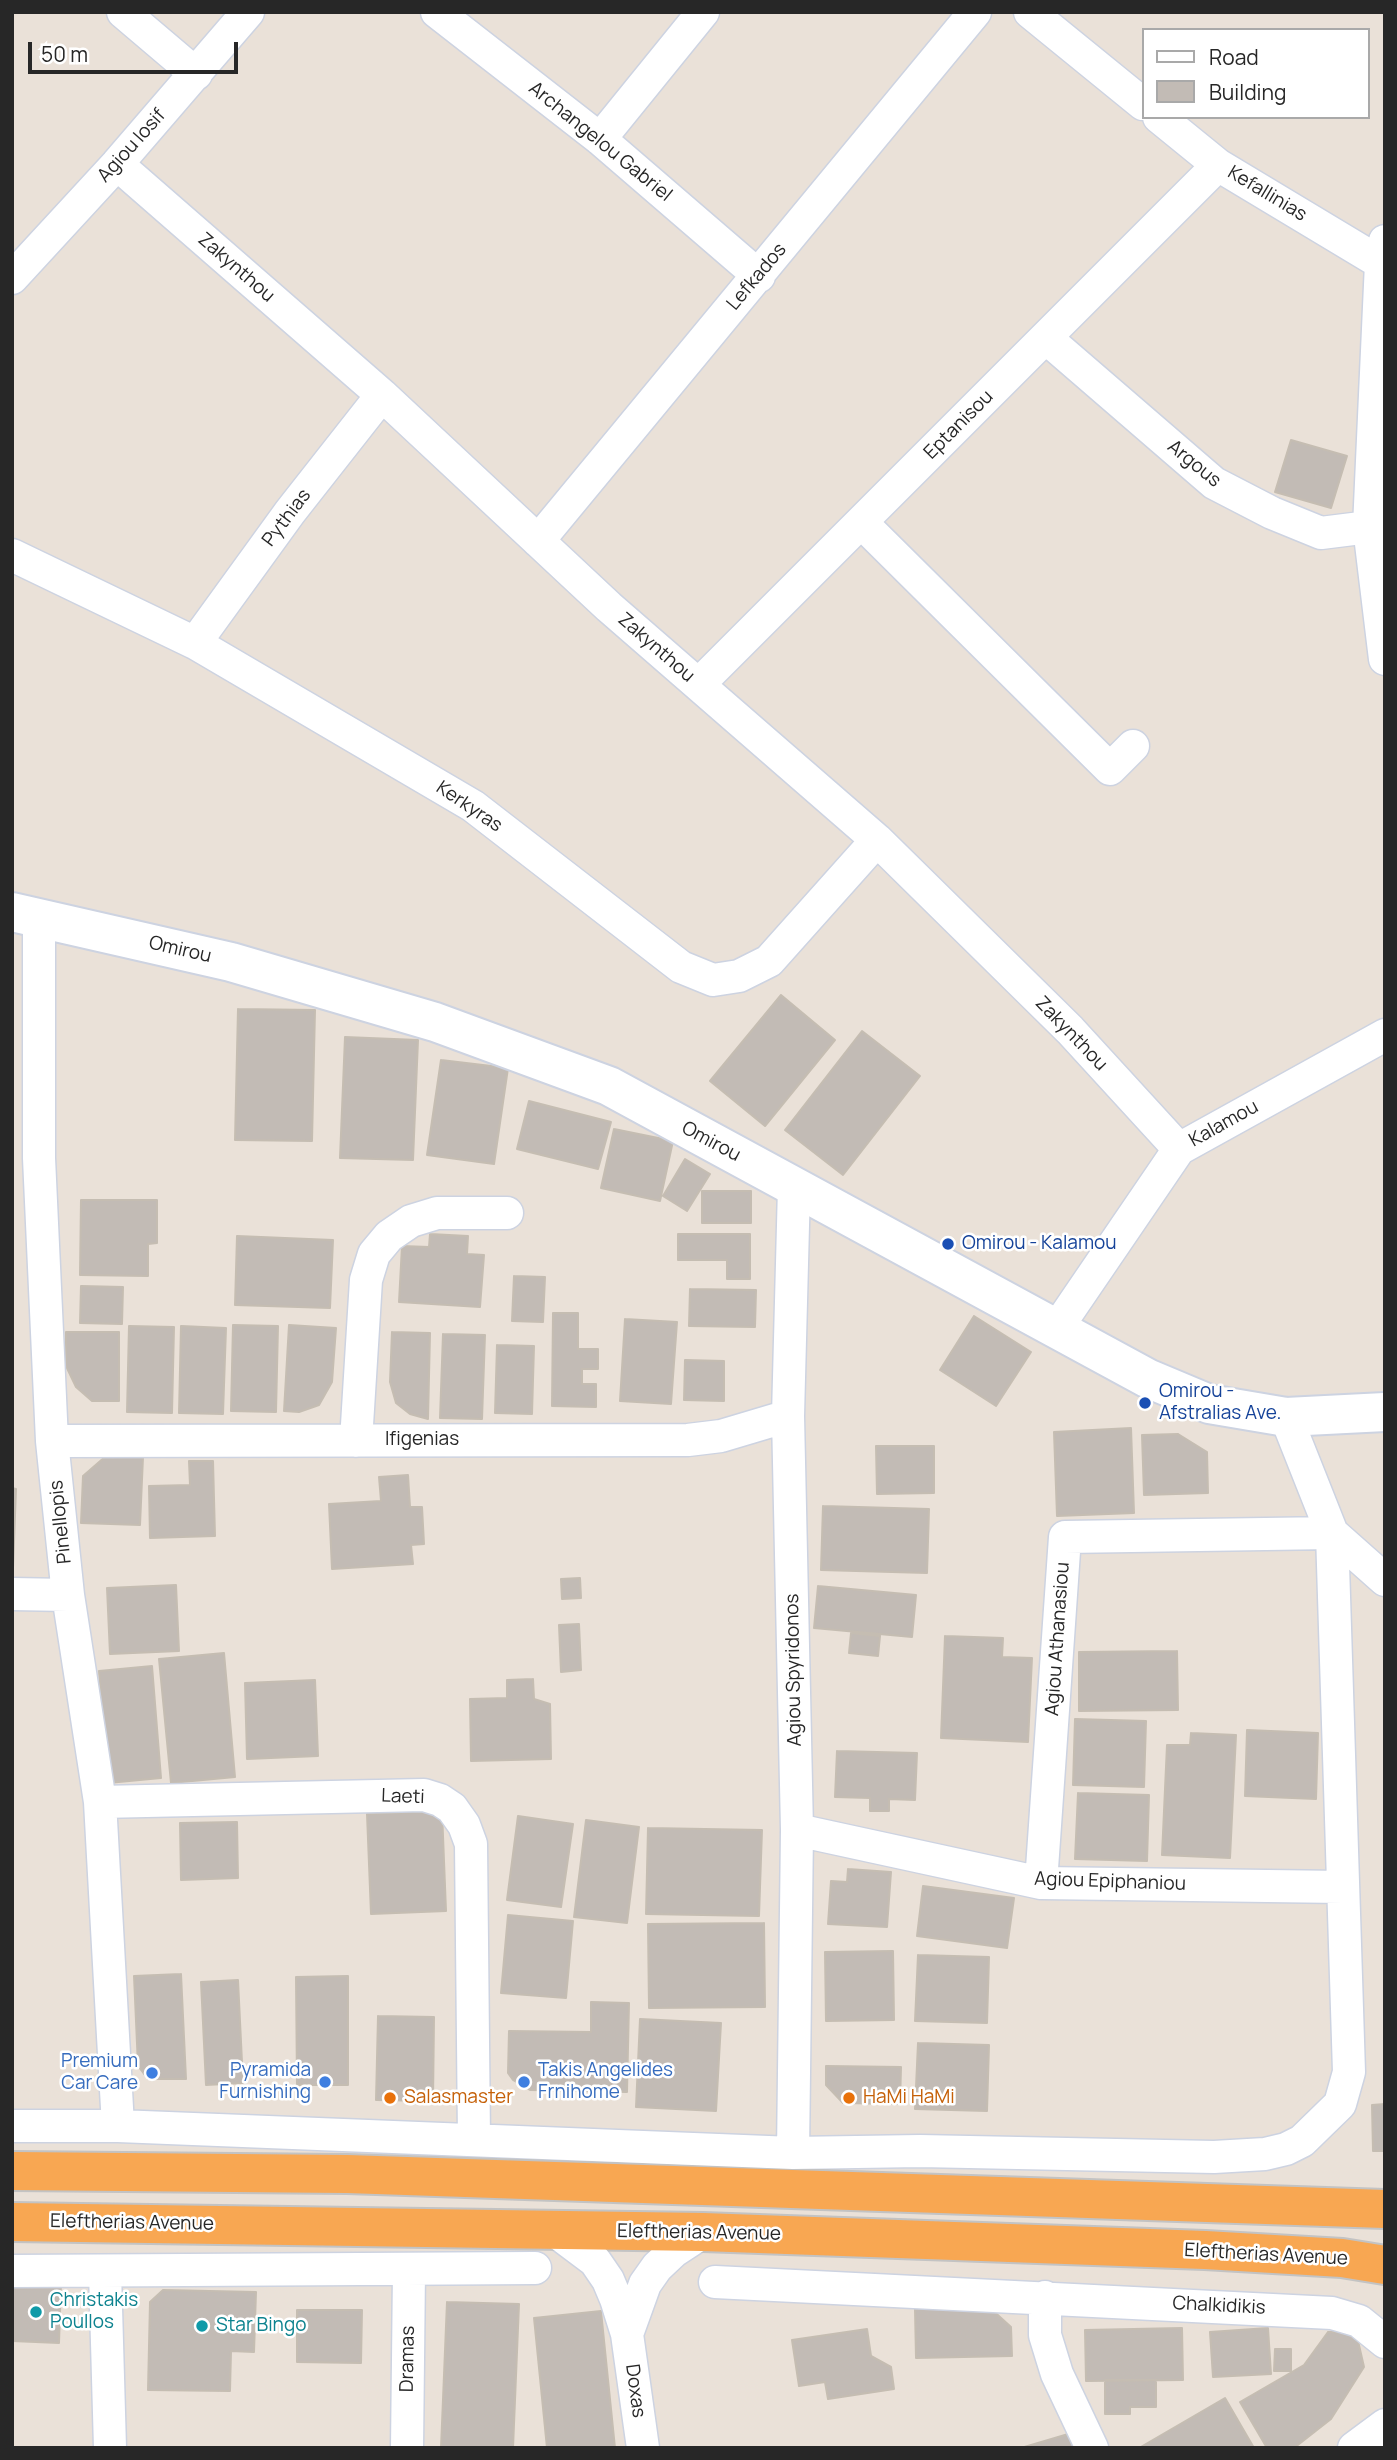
<!DOCTYPE html>
<html>
<head>
<meta charset="utf-8">
<style>
  body { margin:0 }
  #map { position:relative; width:1397px; height:2460px; overflow:hidden; background:#eae1d8; font-family:Manrope,sans-serif }
  canvas { display:block }
  .frame { position:absolute; inset:0; border:14px solid #272727; pointer-events:none }
  .legend { position:absolute; left:1142px; top:28px; width:228px; height:91px; box-sizing:border-box; background:#fff; border:2px solid #a9a9a9; margin:0; padding:9px 12px; list-style:none; font-size:21px; color:#272727 }
  .legend li { display:flex; align-items:center; gap:14px; height:35px }
  .legend b { width:35px; border:2px solid #a9a9a9 }
  .scale { position:absolute; left:28px; top:42px; width:210px; height:32px; box-sizing:border-box; border:4px solid #272727; border-top:0; padding-left:9px; font-size:21px; line-height:24px; white-space:nowrap; color:#272727; -webkit-text-stroke:5px #fff; paint-order:stroke }
</style>
</head>
<body>
<div id="map">
<canvas width="1397" height="2460"></canvas>
<div class="frame"></div>
<ul class="legend">
<li><b style="height:9px;background:#fff"></b>Road</li>
<li><b style="height:19px;background:#c2bbb5"></b>Building</li>
</ul>
<div class="scale">50 m</div>
</div>
<script>
const c = document.querySelector('canvas').getContext('2d');
c.lineJoin = 'round';
function fillPath(path, color) {
  c.fillStyle = color;
  c.fill(path, 'evenodd');
}
function shape(rows) {
  const path = new Path2D();
  for (const r of rows) {
    path.moveTo(r[0], r[1]);
    for (let i = 2; i < r.length; i += 2) path.lineTo(r[i], r[i + 1]);
  }
  return path;
}
function strokePath(path, color, width, dash) {
  c.strokeStyle = color;
  c.lineWidth = width;
  c.lineCap = dash ? 'butt' : 'round';
  c.setLineDash(dash || []);
  c.stroke(path);
}
function label(font, color, halo, rows, align = 'center') {
  c.font = font + ' Manrope,sans-serif';
  c.lineWidth = 5;
  c.setLineDash([]);
  c.textBaseline = 'middle';
  c.strokeStyle = halo;
  c.fillStyle = color;
  for (const [text, x, y, turn = 0] of rows) {
    c.save();
    c.translate(x, y);
    c.rotate((+turn || 0) * Math.PI / 180);
    c.textAlign = isNaN(turn) ? turn : align;
    if (halo) c.strokeText(text, 0, 0);
    c.fillText(text, 0, 0);
    c.restore();
  }
}
const building = shape([
  [1291,440,1347,456,1331,508,1275,492,1291,440],
  [781,995,835,1040,765,1126,710,1081,781,995],
  [238,1009,315,1010,312,1141,235,1140,238,1009],
  [862,1031,920,1076,843,1175,785,1130,862,1031],
  [345,1037,418,1040,413,1160,340,1158,345,1037],
  [441,1060,508,1068,494,1164,427,1155,441,1060],
  [529,1101,611,1122,598,1169,517,1149,529,1101],
  [614,1129,673,1141,660,1201,601,1188,614,1129],
  [685,1159,710,1174,687,1211,663,1196,685,1159],
  [702,1191,751,1191,751,1223,702,1223,702,1191],
  [81,1200,157,1200,157,1243,148,1244,148,1276,80,1275,81,1200],
  [430,1234,468,1236,467,1254,484,1255,480,1307,399,1302,402,1246,429,1247,430,1234],
  [678,1234,750,1234,750,1279,727,1279,727,1260,678,1260,678,1234],
  [237,1236,333,1240,330,1308,235,1305,237,1236],
  [514,1276,545,1277,543,1322,512,1321,514,1276],
  [81,1286,123,1287,122,1324,80,1323,81,1286],
  [690,1289,756,1290,755,1327,689,1326,690,1289],
  [553,1313,578,1313,578,1349,598,1349,598,1369,582,1369,582,1384,596,1384,596,1407,552,1406,553,1313],
  [974,1316,1031,1352,996,1406,940,1370,974,1316],
  [625,1319,677,1322,671,1404,620,1401,625,1319],
  [233,1325,278,1326,276,1412,231,1411,233,1325],
  [289,1325,336,1328,332,1382,319,1405,299,1412,284,1411,289,1325],
  [129,1326,174,1327,172,1413,127,1412,129,1326],
  [181,1326,226,1328,223,1414,179,1413,181,1326],
  [66,1332,119,1332,119,1401,92,1401,76,1387,66,1366,66,1332],
  [392,1332,430,1333,428,1419,410,1414,396,1403,390,1382,392,1332],
  [443,1334,485,1335,482,1419,440,1418,443,1334],
  [497,1345,534,1346,532,1414,495,1413,497,1345],
  [685,1360,724,1361,724,1401,684,1400,685,1360],
  [1131,1428,1134,1513,1057,1516,1054,1432,1131,1428],
  [1178,1434,1207,1452,1208,1493,1144,1495,1142,1435,1178,1434],
  [876,1446,934,1446,934,1493,877,1494,876,1446],
  [106,1456,143,1457,140,1525,81,1523,83,1476,106,1456],
  [189,1461,213,1461,215,1536,150,1538,149,1486,190,1485,189,1461],
  [408,1475,410,1507,422,1507,424,1544,411,1545,413,1564,332,1569,329,1504,381,1501,379,1477,408,1475],
  [12,1488,16,1489,13,1568,12,1568,12,1488],
  [823,1506,929,1509,927,1573,821,1570,823,1506],
  [580,1578,581,1598,562,1599,561,1579,580,1578],
  [176,1585,179,1651,110,1654,107,1588,176,1585],
  [818,1586,916,1595,912,1637,814,1628,818,1586],
  [579,1624,581,1670,561,1672,559,1625,579,1624],
  [851,1633,880,1636,878,1656,849,1653,851,1633],
  [945,1636,1003,1638,1002,1657,1032,1658,1028,1742,941,1738,945,1636],
  [1177,1651,1178,1710,1079,1711,1079,1652,1177,1651],
  [224,1653,235,1777,171,1783,159,1659,224,1653],
  [152,1666,161,1778,108,1783,99,1671,152,1666],
  [533,1679,534,1699,550,1704,551,1759,471,1761,470,1699,507,1698,507,1680,533,1679],
  [315,1680,318,1756,247,1759,245,1683,315,1680],
  [1075,1719,1146,1721,1144,1787,1073,1785,1075,1719],
  [1247,1730,1318,1733,1316,1799,1245,1796,1247,1730],
  [1191,1733,1236,1735,1230,1858,1162,1855,1167,1745,1190,1745,1191,1733],
  [837,1751,917,1753,915,1800,889,1799,889,1811,870,1811,870,1798,835,1797,837,1751],
  [1078,1793,1149,1795,1147,1861,1075,1859,1078,1793],
  [442,1811,446,1911,371,1914,367,1814,442,1811],
  [518,1816,573,1824,561,1907,507,1900,518,1816],
  [586,1820,639,1827,627,1923,574,1917,586,1820],
  [237,1822,238,1878,181,1880,180,1823,237,1822],
  [648,1828,762,1830,759,1916,646,1914,648,1828],
  [848,1869,891,1872,887,1927,828,1924,831,1881,847,1882,848,1869],
  [923,1886,1014,1898,1007,1948,917,1936,923,1886],
  [508,1915,573,1921,566,1998,501,1993,508,1915],
  [764,1923,765,2007,649,2008,648,1924,764,1923],
  [893,1951,894,2020,826,2021,825,1952,893,1951],
  [918,1955,989,1957,987,2023,915,2021,918,1955],
  [181,1974,186,2079,148,2079,138,2066,134,1976,181,1974],
  [348,1976,348,2085,297,2085,296,1977,348,1976],
  [238,1980,243,2083,206,2085,201,1982,238,1980],
  [591,2002,629,2003,627,2092,530,2090,513,2080,508,2073,509,2031,591,2032,591,2002],
  [378,2016,434,2017,433,2101,376,2100,378,2016],
  [640,2019,721,2023,716,2111,636,2107,640,2019],
  [918,2043,989,2045,987,2111,915,2109,918,2043],
  [826,2066,901,2067,900,2104,843,2103,826,2085,826,2066],
  [1385,2104,1385,2151,1373,2151,1372,2105,1385,2104],
  [12,2282,61,2283,59,2343,12,2341,12,2282],
  [163,2290,256,2292,254,2352,231,2351,230,2391,148,2390,150,2302,163,2290],
  [447,2302,519,2304,513,2448,441,2448,447,2302],
  [989,2307,1011,2327,1012,2356,916,2358,915,2309,989,2307],
  [297,2310,362,2310,361,2363,297,2362,297,2310],
  [601,2311,615,2448,547,2448,534,2318,601,2311],
  [1182,2328,1183,2380,1086,2381,1085,2330,1182,2328],
  [1268,2328,1271,2374,1213,2377,1210,2332,1268,2328],
  [867,2329,871,2356,891,2367,894,2389,828,2399,825,2382,799,2386,792,2340,867,2329],
  [1328,2332,1356,2332,1364,2367,1331,2419,1294,2448,1267,2448,1240,2402,1304,2365,1328,2332],
  [1275,2349,1291,2349,1291,2371,1274,2371,1275,2349],
  [1105,2380,1156,2380,1156,2407,1130,2407,1130,2414,1105,2414,1105,2380],
  [1225,2398,1254,2448,1139,2448,1225,2398],
  [1075,2432,1079,2448,1021,2448,1075,2432]
]);
const minor = shape([
  [123,12,196,74],
  [437,12,600,139,759,276],
  [1030,12,1143,104],
  [1159,117,1218,165,1381,263],
  [600,139,703,12],
  [117,164,382,395,609,607,877,840,1070,1030,1179,1149],
  [1385,241,1381,263,1369,527,1385,659],
  [12,278,117,164,248,12],
  [1046,338,1214,483,1272,513,1321,533,1369,527],
  [861,522,1110,769,1133,746],
  [538,541,975,12],
  [12,555,195,643,473,806,681,967,713,980,739,976,769,961,877,840],
  [195,643,290,512,382,395],
  [699,684,1218,165],
  [39,916,39,1158,52,1441,68,1595,100,1802,118,2126],
  [1057,1328,1179,1149,1385,1035],
  [52,1441,688,1440,721,1436,788,1416],
  [356,1441,366,1280,374,1254,389,1236,411,1221,437,1213,507,1213],
  [1332,1533,1385,1580],
  [12,1594,68,1595],
  [100,1802,424,1795,440,1800,452,1808,464,1825,471,1844,474,2139],
  [797,1830,1041,1883,1343,1887],
  [1041,1883,1065,1537,1332,1533],
  [12,2126,118,2126,793,2153,920,2151,1214,2157,1265,2154,1286,2149,1302,2141,1340,2104,1349,2072,1332,1533,1286,1417],
  [793,2153,797,1830,788,1416,794,1187],
  [555,2231,595,2261,608,2280,616,2299,627,2334,643,2448],
  [12,2271,535,2268],
  [105,2272,110,2448],
  [715,2282,1332,2313,1359,2321,1385,2342],
  [1045,2297,1045,2335,1057,2374,1092,2448],
  [627,2334,645,2284,657,2267,674,2251,703,2232],
  [407,2448,409,2271],
  [1354,2448,1385,2425]
]);
const tertiary = shape([
  [12,912,231,962,435,1022,609,1086,1147,1378,1209,1404,1286,1417,1385,1412]
]);
const trunk = shape([
  [12,2171,347,2174,1385,2209],
  [12,2222,703,2232,1205,2250,1342,2258,1385,2265]
]);
const markers = [
  [948,1244,7,"#1a4fb4"],
  [1145,1403,7,"#1a4fb4"],
  [152,2073,7,"#3f7fe0"],
  [325,2082,7,"#3f7fe0"],
  [524,2082,7,"#3f7fe0"],
  [390,2098,7,"#e8710a"],
  [849,2098,7,"#e8710a"],
  [36,2312,7,"#0f9aa8"],
  [202,2326,7,"#0f9aa8"]
];
const streetNames = [
  ["Archangelou Gabriel",600,142,39],
  ["Agiou Iosif",132,146,-48],
  ["Kefallinias",1267,194,31],
  ["Zakynthou",236,268,41],
  ["Lefkados",757,277,-50],
  ["Eptanisou",959,425,-45],
  ["Argous",1194,464,39],
  ["Pythias",287,518,-53],
  ["Zakynthou",656,648,41],
  ["Kerkyras",469,807,34],
  ["Omirou",180,950,13],
  ["Zakynthou",1071,1034,46],
  ["Kalamou",1224,1124,-29],
  ["Omirou",711,1142,28],
  ["Ifigenias",422,1440],
  ["Pinellopis",61,1522,-96],
  ["Agiou Athanasiou",1058,1639,-86],
  ["Agiou Spyridonos",794,1670,-91],
  ["Laeti",403,1797,2],
  ["Agiou Epiphaniou",1110,1882,2],
  ["Eleftherias Avenue",132,2223,1],
  ["Eleftherias Avenue",699,2233,1],
  ["Eleftherias Avenue",1266,2255,3],
  ["Chalkidikis",1219,2306,3],
  ["Dramas",408,2359,-89],
  ["Doxas",635,2391,82]
];
const transitNames = [
  ["Omirou - Kalamou",962,1244],
  ["Omirou -",1159,1392],
  ["Afstralias Ave.",1159,1414]
];
const shopNames = [
  ["Premium",138,2062],
  ["Car Care",138,2084],
  ["Pyramida",311,2071],
  ["Furnishing",311,2093],
  ["Takis Angelides",538,2071,"left"],
  ["Frnihome",538,2093,"left"]
];
const foodNames = [
  ["Salasmaster",404,2098],
  ["HaMi HaMi",863,2098]
];
const cultureNames = [
  ["Christakis",50,2301],
  ["Poullos",50,2323],
  ["Star Bingo",216,2326]
];
fillPath(building, '#c2bbb5');
strokePath(building, '#c5bdb2', 2);
strokePath(minor, '#cdd3e1', 35);
strokePath(tertiary, '#cdd3e1', 42);
strokePath(trunk, '#c3c3c3', 42);
strokePath(minor, '#fff', 32);
strokePath(tertiary, '#fff', 38);
strokePath(trunk, '#f8a752', 38);
for (const [x, y, r, color] of markers) {
  const dot = new Path2D();
  dot.arc(x, y, r, 0, 2 * Math.PI);
  c.fillStyle = color;
  c.fill(dot);
  strokePath(dot, '#fff', 2.5);
}
label('19px', '#272727', '#fff', streetNames);
label('19px', '#164399', '#fff', transitNames, 'left');
label('19px', '#366cbe', '#fff', shopNames, 'right');
label('19px', '#c56008', '#fff', foodNames, 'left');
label('19px', '#0d838f', '#fff', cultureNames, 'left');
</script>
</body>
</html>
